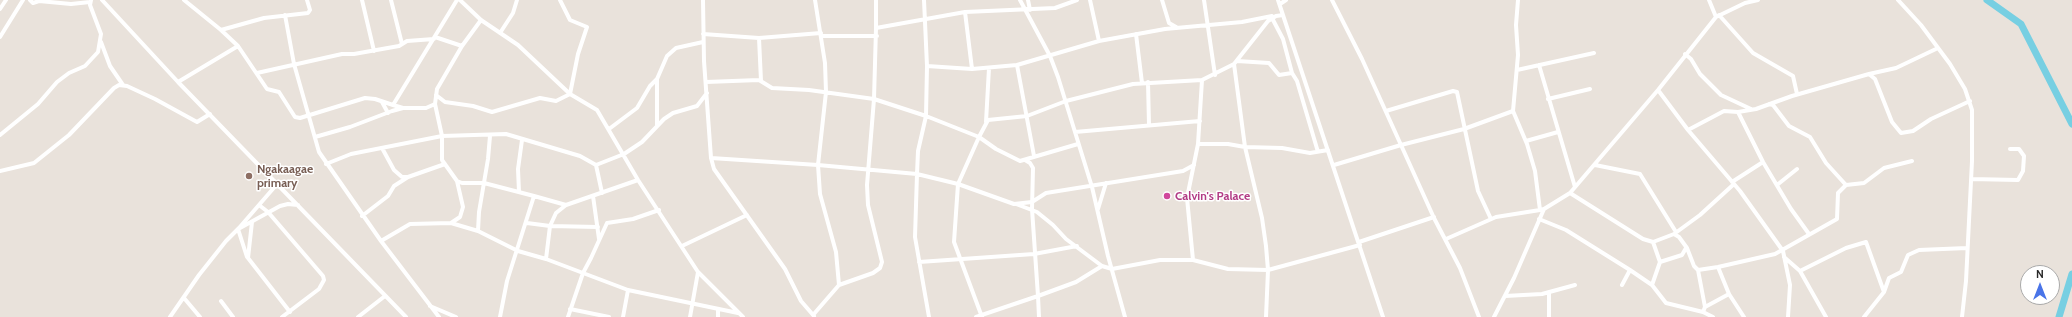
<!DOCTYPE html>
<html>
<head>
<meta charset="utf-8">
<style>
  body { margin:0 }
  #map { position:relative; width:2072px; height:317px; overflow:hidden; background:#e9e2db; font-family:Cabin,sans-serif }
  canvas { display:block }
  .north { position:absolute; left:2020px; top:265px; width:40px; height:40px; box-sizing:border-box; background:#fff; border:1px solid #a9a9a9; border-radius:50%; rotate:0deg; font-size:11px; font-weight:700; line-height:16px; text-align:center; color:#282828 }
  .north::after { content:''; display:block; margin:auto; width:14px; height:18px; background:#4974e8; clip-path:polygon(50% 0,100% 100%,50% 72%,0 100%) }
</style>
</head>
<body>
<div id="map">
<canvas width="2072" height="317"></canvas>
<div class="north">N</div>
</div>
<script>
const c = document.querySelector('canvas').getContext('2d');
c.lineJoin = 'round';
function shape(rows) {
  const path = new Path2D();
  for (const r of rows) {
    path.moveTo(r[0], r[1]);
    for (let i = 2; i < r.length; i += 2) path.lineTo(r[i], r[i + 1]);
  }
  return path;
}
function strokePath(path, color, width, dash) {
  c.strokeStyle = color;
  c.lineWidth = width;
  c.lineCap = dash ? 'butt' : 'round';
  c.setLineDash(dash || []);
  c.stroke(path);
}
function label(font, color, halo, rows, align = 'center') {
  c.font = font + ' Cabin,sans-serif';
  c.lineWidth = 3;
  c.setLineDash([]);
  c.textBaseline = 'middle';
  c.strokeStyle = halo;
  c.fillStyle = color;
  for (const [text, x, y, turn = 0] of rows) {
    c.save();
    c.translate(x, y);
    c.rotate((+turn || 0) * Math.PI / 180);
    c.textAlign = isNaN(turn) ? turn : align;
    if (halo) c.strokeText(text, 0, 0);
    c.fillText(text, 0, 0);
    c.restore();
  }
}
const river = shape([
  [1987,0,2021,24,2072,124],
  [2059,317,2072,274]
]);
const minor = shape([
  [30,0,33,3,39,1,71,4,90,2],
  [102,0,178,82,406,317],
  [184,0,221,30,238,46,267,89,279,92,295,117,300,118,365,98,375,99,393,105],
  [362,0,374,51],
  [391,0,402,44],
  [460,0,481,20,518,45,570,94,597,110,638,180,698,272,743,317],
  [703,0,704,61,711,158,714,169,785,269,801,301,814,316],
  [815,0,825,63,826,92,818,165,820,194,836,252,839,285],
  [924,0,927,66],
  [1020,0,1050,56,1058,77,1092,187,1108,256,1125,317],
  [1028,0,1030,10],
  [1090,0,1099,41],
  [1162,0,1169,23,1176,27],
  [1204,0,1215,75],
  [1278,0,1383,317],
  [1332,0,1362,59,1401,145,1334,165],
  [1518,0,1516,25,1518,55,1513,111,1527,144,1535,171,1540,210,1544,209],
  [1709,0,1716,17],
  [1898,0,1921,25,1950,64,1965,89,1972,110,1972,161,1966,281,1962,317],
  [1280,4,1286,0],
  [0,9,6,0],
  [965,12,972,69],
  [285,15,294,64,319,152,381,241,439,317],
  [1719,15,1753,53,1793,76,1797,94],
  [1272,18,1283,39,1292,73,1297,81,1318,152],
  [876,28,876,0],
  [221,30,264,18,308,13,310,10,307,0],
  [500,33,513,13,517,0],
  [703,34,759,38,821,33],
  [1136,34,1142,83],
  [821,36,877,36],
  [0,37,23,0],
  [435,37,462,46],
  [759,38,761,81],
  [101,42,110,66,123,85],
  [1685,54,1691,59,1700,74,1721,95,1751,109],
  [1237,61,1269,63,1279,75,1292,73],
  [1234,64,1245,147,1262,218,1266,246,1268,270,1266,317],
  [1539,65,1575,187],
  [1517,70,1594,53],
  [257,73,342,54,354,54,399,46,407,41,434,39],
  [1869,74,1875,79,1892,122,1901,133,1913,131,1931,119,1970,101],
  [178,82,238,46],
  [706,82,759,80,772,88,809,90,874,99,926,116,927,66,972,69,1017,65],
  [1148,82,1149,125],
  [1658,90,1688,130,1740,191,1783,251,1790,285,1788,317],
  [436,95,445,102,473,106,492,112,540,98,556,101,570,94,578,54,587,27,570,20,560,0],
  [1548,99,1590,89],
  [382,102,388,113],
  [1769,104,1773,105,1789,126,1810,137,1826,163,1846,185,1864,183,1884,168,1912,161],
  [403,108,393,105,457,0],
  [1386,111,1453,91,1457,92,1478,191,1491,219],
  [1738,112,1763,162,1791,209,1809,234],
  [986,122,989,68],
  [657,125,657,79,667,56,676,48,703,42],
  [609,129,637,108,650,86,657,79],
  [1688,130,1724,111,1738,112,1756,109,1792,96,1869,74,1896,68,1938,48],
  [1075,132,1200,121],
  [0,135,38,104,57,82,69,73,85,66,98,52,101,34,90,5,91,0],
  [315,137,350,127,392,111,403,108,426,108,435,104],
  [1526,141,1558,132],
  [1198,144,1228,144,1245,147,1282,148,1310,153,1328,150],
  [382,148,394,170,402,177,408,177],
  [1034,156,1017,65,1099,41,1165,29,1242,22,1272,16],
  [711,158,818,165,917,174,918,151,926,116,979,137,988,120,1027,116,1066,101,1133,84,1202,80,1234,64,1268,21,1276,16,1283,15],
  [326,164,351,154,442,136,435,104,437,89,462,46,481,20],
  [596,165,602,193],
  [1595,165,1640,174,1676,232],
  [0,171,34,163,69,135,114,88,119,85,127,86,155,99,197,122,210,114],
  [1971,179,2018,180,2023,171,2024,156,2019,149,2010,149],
  [457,181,462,183,484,183,534,196],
  [1732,182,1763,162],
  [1777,185,1797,169],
  [519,192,518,169,522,140],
  [1570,193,1643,239,1653,242,1674,234,1700,215,1734,184],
  [593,196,599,239],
  [1016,204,1037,212,1053,225,1066,239,1102,266,1112,269,1160,260,1193,260,1228,269,1268,270,1360,245],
  [259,205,268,212,323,276,324,280,319,289,282,317],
  [1098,209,1106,183],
  [362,216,388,196,394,186,408,177,445,164],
  [1539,219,1566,230,1630,270,1652,285,1666,303,1703,312,1713,317],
  [252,222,248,258,290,312],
  [451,223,460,217,463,207,457,181,442,160,442,136,506,134,580,156,596,165,624,154,642,142,664,119,673,113,697,106,707,93],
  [527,223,550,226,598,227],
  [240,228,280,206,288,204,298,205],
  [238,229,247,257],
  [478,231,479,212,488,159,490,136],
  [1674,234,1679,237,1687,248,1694,266,1698,270,1718,267,1775,254,1837,219,1838,193,1846,185],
  [1446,239,1496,217,1540,210],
  [381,241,410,224,451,223,478,231,518,251,546,259,628,290],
  [1359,242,1434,217],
  [682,246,747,215],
  [1784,257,1800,271,1826,317],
  [546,259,550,226,556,213,566,205],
  [1193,260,1187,198,1198,144,1202,80],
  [919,262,1034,254,1077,246],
  [1660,262,1682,255,1686,248],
  [1718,267,1729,294,1744,317],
  [1698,270,1705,307,1703,312],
  [1800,271,1846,248,1866,242,1884,292],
  [1622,285,1630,270],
  [1652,285,1660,262,1653,242],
  [1549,293,1549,317],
  [1505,296,1542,294,1575,285],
  [184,298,200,317],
  [221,301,233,317],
  [430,306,456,317],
  [1705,307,1729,294],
  [570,309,609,317],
  [813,315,839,285,873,273,880,268,882,262,868,205,867,185,874,99,876,28,965,12,1055,8,1077,0],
  [170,317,199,275,226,241,239,228,278,183],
  [358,317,385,296],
  [500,317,507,281,534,196,566,205,638,180],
  [568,317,583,273,591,258,607,223,633,219,659,210],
  [623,317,628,290,738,313],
  [690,317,698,272],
  [718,317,718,310],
  [929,317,915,237,917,174,958,184,1014,204,1032,202,1046,193,1183,171,1194,165],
  [976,317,1038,296,1032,209,1033,168,1030,163,1025,160],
  [982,317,954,242,958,184,979,137,996,149,1020,161,1078,144],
  [1039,317,1038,296,1076,282,1102,266],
  [1479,317,1460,268,1434,218,1401,145,1464,129,1513,111],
  [1494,317,1514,278,1544,209,1570,193,1658,90,1716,17,1745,3,1758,0],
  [1864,317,1884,292,1889,278,1901,272,1908,255,1919,250,1967,248]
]);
const markers = [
  [249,176,4,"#8d6e63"],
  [1167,196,4,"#d1479c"]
];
const educationNames = [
  ["Ngakaagae",257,169],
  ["primary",257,183]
];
const hotelNames = [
  ["Calvin's Palace",1175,196]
];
strokePath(river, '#77cfe2', 7);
strokePath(minor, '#fff', 4);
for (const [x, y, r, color] of markers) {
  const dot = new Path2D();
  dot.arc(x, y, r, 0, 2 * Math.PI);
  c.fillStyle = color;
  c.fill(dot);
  strokePath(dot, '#fff', 1.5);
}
label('bold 12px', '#785e54', '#fff', educationNames, 'left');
label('bold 12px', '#b23c85', '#fff', hotelNames, 'left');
</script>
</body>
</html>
